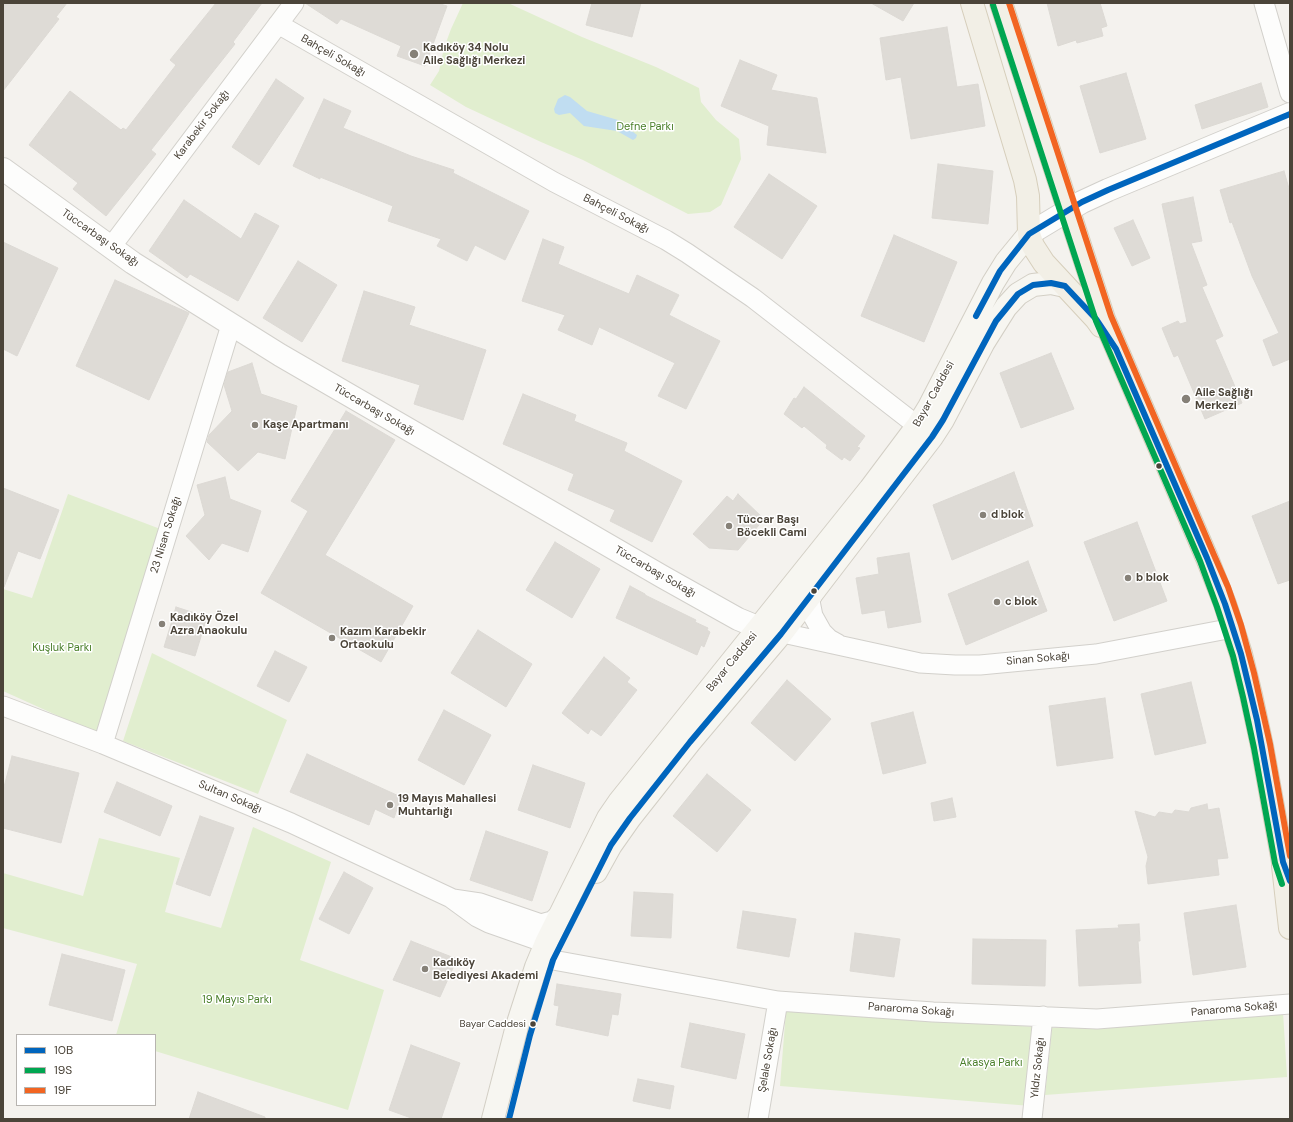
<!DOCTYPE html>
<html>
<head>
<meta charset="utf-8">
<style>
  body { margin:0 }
  #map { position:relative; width:1293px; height:1122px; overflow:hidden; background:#f4f2ee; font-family:"DM Sans",sans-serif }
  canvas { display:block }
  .frame { position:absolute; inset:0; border:4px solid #4b4439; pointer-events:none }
  .legend { position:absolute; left:16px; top:1034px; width:140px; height:72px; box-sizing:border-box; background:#fff; border:1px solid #b7b4b0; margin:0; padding:5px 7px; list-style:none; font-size:12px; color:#4b4439 }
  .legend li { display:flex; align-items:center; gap:8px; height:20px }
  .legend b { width:20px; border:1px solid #b7b4b0 }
</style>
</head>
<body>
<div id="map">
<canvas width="1293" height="1122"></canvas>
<div class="frame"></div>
<ul class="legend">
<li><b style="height:5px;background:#0065bd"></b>10B</li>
<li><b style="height:5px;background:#00a651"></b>19S</li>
<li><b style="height:5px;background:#f26522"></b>19F</li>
</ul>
</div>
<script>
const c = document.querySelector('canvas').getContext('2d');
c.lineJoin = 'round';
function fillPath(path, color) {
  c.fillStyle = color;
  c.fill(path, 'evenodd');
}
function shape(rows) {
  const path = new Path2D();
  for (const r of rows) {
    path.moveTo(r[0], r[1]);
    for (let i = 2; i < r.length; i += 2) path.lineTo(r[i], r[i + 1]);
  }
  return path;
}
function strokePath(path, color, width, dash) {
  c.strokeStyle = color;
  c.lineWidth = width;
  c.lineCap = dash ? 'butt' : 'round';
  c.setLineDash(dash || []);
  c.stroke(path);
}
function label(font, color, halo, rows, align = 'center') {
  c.font = font + ' "DM Sans",sans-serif';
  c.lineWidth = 3;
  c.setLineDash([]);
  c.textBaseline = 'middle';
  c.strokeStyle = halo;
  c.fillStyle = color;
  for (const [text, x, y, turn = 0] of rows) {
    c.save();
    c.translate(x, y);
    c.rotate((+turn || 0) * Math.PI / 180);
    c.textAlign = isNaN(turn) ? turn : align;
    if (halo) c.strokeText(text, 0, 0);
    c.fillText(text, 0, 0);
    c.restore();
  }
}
const green = shape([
  [463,3,508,3,582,37,656,67,699,88,701,102,716,120,739,139,741,159,721,205,710,212,688,214,583,160,541,142,466,107,430,85,439,71,444,48,451,29],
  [68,494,163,530,96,733,3,691,3,589,32,598],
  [152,653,287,720,258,794,123,741],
  [253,827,331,862,300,960,384,990,348,1110,155,1051,155,1035,116,1035,137,964,3,928,3,873,83,896,99,838,180,858,165,912,221,928],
  [786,1011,1037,1027,1031,1106,780,1086],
  [1283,1012,1287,1077,1045,1095,1052,1028]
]);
const water = shape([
  [565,95,570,97,587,111,618,120,637,135,636,138,633,140,617,131,584,126,570,113,559,115,555,113,554,109,558,99]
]);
const building = shape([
  [3,3,67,3,56,17,59,19,3,91,3,3],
  [216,3,262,3,233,42,235,44,151,150,156,154,106,216,73,189,78,183,29,145,70,91,121,130,123,128,126,130,176,65,170,60,216,3],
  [305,3,437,3,447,6,425,66,397,56,401,46,341,19,337,24,305,3],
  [592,3,641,3,632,37,586,25,592,3],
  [871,3,914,3,903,21,871,3],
  [1047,3,1100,3,1107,26,1101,28,1103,36,1077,43,1076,40,1058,46,1047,3],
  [947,27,957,87,978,84,985,126,911,139,901,77,886,80,880,38,947,27],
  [740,60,777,75,771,90,817,98,826,153,767,145,769,126,721,106,740,60],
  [1126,73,1146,139,1100,153,1080,86,1126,73],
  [276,79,304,98,259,165,232,147,276,79],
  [1261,83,1268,107,1202,129,1195,105,1261,83],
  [324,99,351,111,343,128,411,156,454,170,453,173,529,211,505,260,475,245,467,261,437,246,441,239,388,221,393,206,320,177,320,179,293,166,324,99],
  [938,164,993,171,988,224,932,218,938,164],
  [1284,171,1290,192,1290,359,1273,366,1263,340,1279,333,1252,276,1232,222,1230,223,1220,190,1284,171],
  [769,174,817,206,782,259,734,227,769,174],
  [1193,197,1202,241,1191,243,1207,285,1202,287,1223,336,1215,340,1242,403,1205,419,1178,355,1174,357,1162,328,1178,321,1180,324,1187,322,1162,204,1193,197],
  [184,200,241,239,255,213,279,226,238,301,190,274,187,278,149,251,184,200],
  [1133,220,1150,258,1132,266,1114,228,1133,220],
  [894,235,957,262,924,342,861,316,894,235],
  [543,239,564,247,558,264,629,294,637,275,679,295,669,315,720,341,686,409,658,396,675,363,599,327,592,345,558,330,565,315,522,301,543,239],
  [3,242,58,268,17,356,3,349,3,242],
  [298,261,337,285,302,342,263,318,298,261],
  [115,280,189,313,149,400,76,366,115,280],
  [364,291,415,307,409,325,486,350,463,420,414,404,420,385,342,361,364,291],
  [1051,353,1074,409,1021,428,1000,373,1051,353],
  [252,363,261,394,297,406,285,459,258,452,238,471,207,442,209,435,232,411,224,385,228,372,252,363],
  [804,387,865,436,857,447,860,448,850,461,844,457,842,460,826,448,827,445,804,426,802,428,784,414,794,398,796,399,804,387],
  [523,394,576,415,574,421,627,443,624,451,682,481,652,542,610,521,615,510,568,490,574,474,503,444,523,394],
  [346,411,395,440,325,555,413,606,381,662,261,593,308,511,291,501,346,411],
  [1014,472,1033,526,952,560,933,505,1014,472],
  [225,477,230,499,261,511,248,552,222,543,209,560,186,536,205,515,197,485,225,477],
  [3,488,59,510,40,559,18,551,4,587,3,587,3,488],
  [738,494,764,519,738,550,709,548,693,534,727,496,733,501,738,494],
  [1290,501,1290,580,1278,584,1252,516,1290,501],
  [1137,522,1167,601,1114,621,1084,542,1137,522],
  [555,542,600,569,572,618,526,590,555,542],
  [909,553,921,622,888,628,885,610,862,614,856,578,879,574,877,558,909,553],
  [1028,561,1047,611,966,645,948,594,1028,561],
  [630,586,645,594,645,595,696,620,695,622,708,628,707,630,710,632,704,647,701,645,697,655,616,618,630,586],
  [176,607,207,617,195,656,164,647,176,607],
  [478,630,532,664,506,707,451,673,478,630],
  [275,651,307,667,289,702,257,686,275,651],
  [604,657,630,678,627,682,637,690,601,736,591,729,588,734,562,713,604,657],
  [787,680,831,719,795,761,751,723,787,680],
  [1191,682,1206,743,1155,755,1141,694,1191,682],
  [1105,698,1113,758,1057,766,1049,706,1105,698],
  [444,710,491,735,464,785,418,760,444,710],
  [913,712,926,763,883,774,871,723,913,712],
  [307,754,401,797,394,818,375,809,369,825,290,792,307,754],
  [12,756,79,773,61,843,3,828,3,791,12,756],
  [533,765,585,783,570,828,518,810,533,765],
  [707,774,751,810,717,852,673,816,707,774],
  [117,782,172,806,160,836,104,812,117,782],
  [952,798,956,817,934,821,931,803,952,798],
  [1207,804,1208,810,1219,808,1228,858,1217,859,1219,875,1148,884,1146,866,1148,857,1135,811,1155,817,1159,812,1172,814,1175,810,1189,812,1191,808,1207,804],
  [200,816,234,828,210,896,176,884,200,816],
  [486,831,548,852,532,901,470,880,486,831],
  [344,872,373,888,349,934,319,919,344,872],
  [634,892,673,894,671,938,631,936,634,892],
  [1236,905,1246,967,1193,975,1184,913,1236,905],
  [743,911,796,919,789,957,737,948,743,911],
  [1139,924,1140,941,1138,941,1141,983,1079,986,1076,930,1119,928,1118,925,1139,924],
  [855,933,900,939,894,977,850,971,855,933],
  [973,939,1046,940,1045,986,972,984,973,939],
  [411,941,457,959,440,997,393,980,411,941],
  [62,954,125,970,112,1021,49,1005,62,954],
  [557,984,621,994,618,1015,612,1014,608,1036,556,1025,559,1006,554,1005,557,984],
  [690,1023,745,1034,736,1079,681,1067,690,1023],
  [411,1045,460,1063,441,1119,414,1119,389,1110,411,1045],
  [638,1079,674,1086,670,1109,633,1101,638,1079],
  [198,1092,265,1117,265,1119,189,1119,198,1092]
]);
const minor = shape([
  [1264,3,1290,93],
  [278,24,554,182,666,240,687,253,753,298,928,434],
  [111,247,294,3],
  [815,589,810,601,813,616,822,632,829,639,838,644],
  [769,630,920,663,955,665,980,665,1096,654,1233,628],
  [3,706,103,744,291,823,451,898,477,917,489,923,546,943,553,960,778,1001,933,1012,1097,1019,1290,1004],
  [103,744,231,325],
  [453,899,480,903,541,924,552,921,561,913],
  [758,1119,778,1001],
  [1032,1119,1043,1016]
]);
const tertiary = shape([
  [3,169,133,263,280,355,663,577,738,619,760,628],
  [1029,234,1082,202,1108,190,1290,114]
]);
const secondary = shape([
  [596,872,611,845,630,818,690,742,781,634,932,437,943,420,984,342,1006,307,1018,294,1033,285,1051,283,1065,286],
  [493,1119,517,1026,536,967,546,943,608,818,619,802,870,489,918,425,929,407,993,283,1006,262,1029,234]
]);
const primary = shape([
  [972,3,1025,180,1028,196,1029,234,1033,246,1044,263,1096,319,1101,326],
  [1001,3,1104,319,1207,558,1225,604,1241,654,1251,695,1262,746,1283,862,1290,881],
  [1283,866,1290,928]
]);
const bus1 = shape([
  [976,316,1000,271,1029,234,1082,202,1108,190,1290,114],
  [509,1119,530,1035,553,960,611,845,630,818,690,742,781,634,932,437,943,420,996,321,1018,294,1033,285,1051,283,1065,286,1096,319,1116,349,1207,558,1225,604,1241,654,1257,720,1283,862,1290,881]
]);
const bus2 = shape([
  [993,5,1096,321,1200,561,1217,607,1233,656,1243,697,1254,748,1275,863,1282,884]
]);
const bus3 = shape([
  [1009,3,1111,316,1214,555,1228,587,1241,625,1254,673,1270,744,1290,856]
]);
const markers = [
  [414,54,5,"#868178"],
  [1186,399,5,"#868178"],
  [255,425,4,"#868178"],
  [1159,466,3.5,"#4b4439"],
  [983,515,4,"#868178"],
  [729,526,4,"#868178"],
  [1128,578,4,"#868178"],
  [814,591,3.5,"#4b4439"],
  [997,602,4,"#868178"],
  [162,624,4,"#868178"],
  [332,638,4,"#868178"],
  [390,805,4,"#868178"],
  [425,969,4,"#868178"],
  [533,1024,3.5,"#4b4439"]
];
const busNames = [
  ["Bayar Caddesi",526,1024]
];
const poiNames = [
  ["Kadıköy 34 Nolu",423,48],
  ["Aile Sağlığı Merkezi",423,61],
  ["Aile Sağlığı",1195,393],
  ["Merkezi",1195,406],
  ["Kaşe Apartmanı",263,425],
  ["d blok",991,515],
  ["Tüccar Başı",737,520],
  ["Böcekli Cami",737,533],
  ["b blok",1136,578],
  ["c blok",1005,602],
  ["Kadıköy Özel",170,618],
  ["Azra Anaokulu",170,631],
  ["Kazım Karabekir",340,632],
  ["Ortaokulu",340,645],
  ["19 Mayıs Mahallesi",398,799],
  ["Muhtarlığı",398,812],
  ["Kadıköy",433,963],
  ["Belediyesi Akademi",433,976]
];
const streetNames = [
  ["Bahçeli Sokağı",333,56,30],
  ["Karabekir Sokağı",202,125,-53],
  ["Bahçeli Sokağı",616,214,27],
  ["Tüccarbaşı Sokağı",100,238,35],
  ["Bayar Caddesi",934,394,-61],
  ["Tüccarbaşı Sokağı",374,410,30],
  ["23 Nisan Sokağı",166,535,-73],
  ["Tüccarbaşı Sokağı",655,572,30],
  ["Sinan Sokağı",1038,659,-5],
  ["Bayar Caddesi",732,662,-51],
  ["Sultan Sokağı",230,797,23],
  ["Panaroma Sokağı",1234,1009,-5],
  ["Panaroma Sokağı",911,1010,4],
  ["Şelale Sokağı",768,1060,-80],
  ["Yıldız Sokağı",1038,1068,-84]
];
const parkNames = [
  ["Defne Parkı",645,127],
  ["Kuşluk Parkı",62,648],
  ["19 Mayıs Parkı",237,1000],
  ["Akasya Parkı",991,1063]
];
fillPath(green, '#e1eecf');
fillPath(water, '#c0ddf1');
fillPath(building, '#dedbd6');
strokePath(building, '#dcd9d4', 1);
strokePath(minor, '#d2d0cb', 21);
strokePath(tertiary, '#d2d0cb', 24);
strokePath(secondary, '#d3cfc5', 24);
strokePath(primary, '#d6cebb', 24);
strokePath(minor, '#fdfdfc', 19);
strokePath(tertiary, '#fdfdfc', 22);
strokePath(secondary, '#f7f6f1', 22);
strokePath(primary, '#f2efe6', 22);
strokePath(bus1, '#0065bd', 6);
strokePath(bus2, '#00a651', 6);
strokePath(bus3, '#f26522', 6);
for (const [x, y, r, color] of markers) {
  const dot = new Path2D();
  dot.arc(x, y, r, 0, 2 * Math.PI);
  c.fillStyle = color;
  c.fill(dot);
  strokePath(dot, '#fff', 1.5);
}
label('10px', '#4b4439', '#fff', busNames, 'right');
label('bold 11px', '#4b4439', '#fff', poiNames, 'left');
label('11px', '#4b4439', '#fff', streetNames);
label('11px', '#4a7f2a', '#fff', parkNames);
</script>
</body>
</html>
